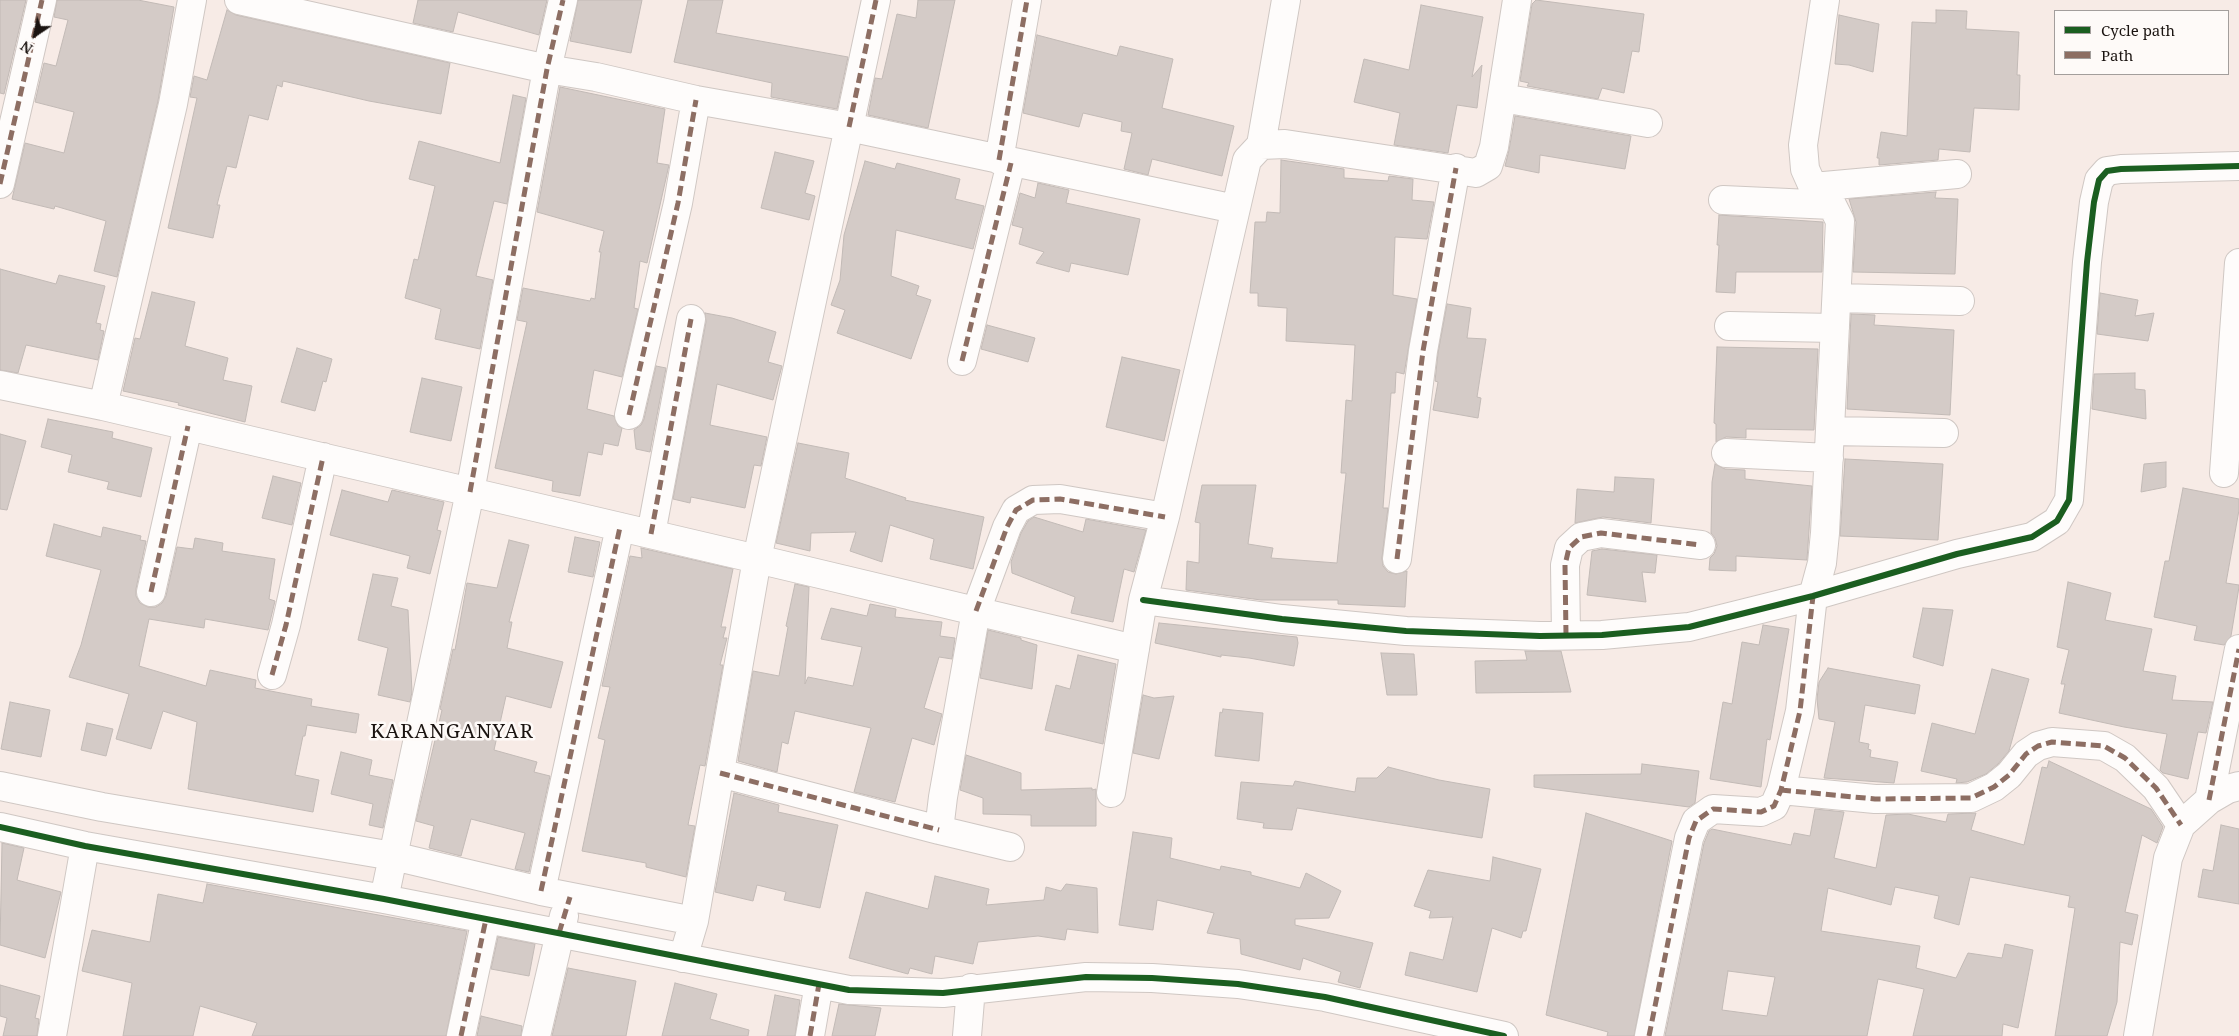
<!DOCTYPE html>
<html>
<head>
<meta charset="utf-8">
<style>
  body { margin:0 }
  #map { position:relative; width:2239px; height:1036px; overflow:hidden; background:#f7ebe6; font-family:"Noto Serif",serif }
  canvas { display:block }
  .legend { position:absolute; left:2054px; top:10px; width:175px; height:65px; box-sizing:border-box; background:#fefaf8; border:1px solid #a39e9c; margin:0; padding:6px 9px; list-style:none; font-size:15px; color:#1b1411 }
  .legend li { display:flex; align-items:center; gap:10px; height:25px }
  .legend b { width:25px; border:1px solid #a39e9c }
  .north { position:absolute; left:10px; top:10px; width:50px; height:50px; -webkit-text-stroke:4px #fefaf8; paint-order:stroke; rotate:214deg; font-size:14px; font-weight:700; line-height:20px; text-align:center; color:#1b1411 }
  .north::after { content:''; display:block; margin:auto; width:18px; height:22px; background:#1b1411; clip-path:polygon(50% 0,100% 100%,50% 72%,0 100%) }
</style>
</head>
<body>
<div id="map">
<canvas width="2239" height="1036"></canvas>
<ul class="legend">
<li><b style="height:6px;background:#1b5e20"></b>Cycle path</li>
<li><b style="height:6px;background:#8d6e63"></b>Path</li>
</ul>
<div class="north">N</div>
</div>
<script>
const c = document.querySelector('canvas').getContext('2d');
c.lineJoin = 'round';
function fillPath(path, color) {
  c.fillStyle = color;
  c.fill(path, 'evenodd');
}
function shape(rows) {
  const path = new Path2D();
  for (const r of rows) {
    path.moveTo(r[0], r[1]);
    for (let i = 2; i < r.length; i += 2) path.lineTo(r[i], r[i + 1]);
  }
  return path;
}
function strokePath(path, color, width, dash) {
  c.strokeStyle = color;
  c.lineWidth = width;
  c.lineCap = dash ? 'butt' : 'round';
  c.setLineDash(dash || []);
  c.stroke(path);
}
function label(font, color, halo, rows, align = 'center') {
  c.font = font + ' "Noto Serif",serif';
  c.lineWidth = 5;
  c.setLineDash([]);
  c.textBaseline = 'middle';
  c.strokeStyle = halo;
  c.fillStyle = color;
  for (const [text, x, y, turn = 0] of rows) {
    c.save();
    c.translate(x, y);
    c.rotate((+turn || 0) * Math.PI / 180);
    c.textAlign = isNaN(turn) ? turn : align;
    if (halo) c.strokeText(text, 0, 0);
    c.fillText(text, 0, 0);
    c.restore();
  }
}
const building = shape([
  [0,0,26,0,4,94,0,93,0,0],
  [57,0,138,0,174,7,158,101,117,277,94,271,106,221,55,206,54,209,12,199,25,143,64,153,74,112,35,102,44,63,56,66,68,20,54,17,57,0],
  [418,0,547,0,539,35,458,12,453,32,413,23,418,0],
  [578,0,642,0,631,53,570,41,578,0],
  [688,0,723,0,716,33,848,57,837,109,771,97,772,83,674,62,688,0],
  [918,0,955,0,928,128,868,115,875,78,882,79,897,14,916,18,918,0],
  [1536,0,1644,14,1639,52,1632,51,1624,93,1602,88,1598,99,1527,86,1529,83,1520,81,1532,4,1536,0],
  [1421,5,1483,17,1472,77,1482,65,1477,108,1457,105,1448,153,1394,145,1400,113,1354,102,1364,59,1409,70,1421,5],
  [227,10,236,15,450,63,441,114,369,101,283,81,282,87,277,85,268,120,249,115,236,168,227,166,217,205,220,205,213,238,168,228,197,98,190,97,194,76,207,80,227,10],
  [1936,10,1967,11,1966,29,2019,32,2017,75,2020,75,2019,110,1974,108,1970,152,1939,149,1938,160,1879,165,1879,158,1877,158,1881,132,1907,136,1912,22,1936,23,1936,10],
  [1839,15,1879,24,1873,72,1849,65,1835,64,1839,15],
  [1037,35,1117,56,1120,46,1173,59,1162,108,1234,126,1222,176,1152,159,1148,175,1124,169,1132,133,1121,131,1122,122,1083,113,1079,127,1023,113,1037,35],
  [560,87,665,109,657,163,669,165,647,263,640,261,634,308,638,309,622,377,594,370,587,409,614,416,618,426,622,428,618,446,604,443,602,455,588,452,580,496,552,491,553,481,495,468,527,322,517,320,523,288,590,301,591,298,595,299,601,252,599,252,604,231,537,212,560,87],
  [513,95,526,98,507,204,494,201,476,276,493,280,480,349,435,339,441,309,405,298,414,259,418,260,435,186,409,179,419,141,500,163,513,95],
  [1515,116,1631,136,1625,169,1540,155,1539,173,1505,166,1509,150,1515,116],
  [775,152,814,161,805,193,815,196,809,220,761,208,775,152],
  [1281,160,1344,169,1344,178,1388,181,1389,176,1413,179,1412,200,1434,202,1427,239,1395,237,1393,295,1417,299,1404,374,1396,372,1395,393,1391,393,1383,508,1388,508,1382,558,1383,566,1388,572,1396,574,1407,571,1405,607,1338,604,1338,600,1261,600,1186,590,1187,561,1199,563,1200,523,1195,522,1202,485,1256,485,1248,544,1273,548,1271,558,1337,563,1346,473,1341,473,1346,400,1352,401,1355,345,1286,341,1287,308,1258,306,1258,293,1250,293,1255,222,1266,222,1267,212,1280,213,1281,160],
  [865,161,895,169,897,163,960,179,955,199,984,206,973,249,896,230,891,276,919,286,916,295,931,300,911,359,837,333,845,310,831,305,840,280,844,235,865,161],
  [1038,183,1069,190,1066,203,1140,219,1128,275,1071,263,1069,272,1036,263,1044,252,1019,244,1023,228,1012,225,1020,193,1035,198,1038,183],
  [1936,192,1935,198,1958,199,1955,274,1853,272,1856,222,1849,199,1936,192],
  [1719,215,1823,222,1822,272,1736,272,1735,293,1716,292,1719,245,1717,245,1719,215],
  [0,269,56,284,59,275,105,286,96,323,101,324,100,330,104,331,98,360,26,345,18,373,0,370,0,269],
  [152,292,195,302,185,346,228,358,223,380,252,386,245,422,178,405,179,403,123,391,135,338,140,339,152,292],
  [2100,293,2138,300,2135,316,2154,313,2148,341,2097,334,2100,293],
  [1447,304,1471,308,1467,338,1486,339,1477,397,1481,398,1478,418,1433,410,1438,382,1435,381,1438,353,1447,304],
  [705,313,732,318,776,332,768,362,782,366,773,400,717,384,710,425,767,437,761,466,754,465,745,508,691,497,690,503,673,499,706,322,705,313],
  [1851,314,1875,315,1874,325,1954,330,1950,415,1847,409,1851,314],
  [987,325,1035,338,1028,362,981,349,987,325],
  [1717,347,1818,349,1814,430,1746,429,1746,438,1726,437,1716,442,1716,424,1714,423,1717,347],
  [297,348,332,359,326,382,323,381,315,411,281,402,297,348],
  [1122,357,1180,370,1164,441,1106,427,1122,357],
  [656,366,666,368,650,452,636,449,634,430,641,425,644,419,656,366],
  [2135,373,2135,389,2145,390,2146,419,2092,409,2094,374,2135,373],
  [422,378,462,387,451,441,410,432,422,378],
  [48,419,113,432,112,438,152,448,141,497,107,489,109,482,68,472,72,455,41,447,48,419],
  [0,434,26,441,7,510,0,509,0,434],
  [798,443,849,453,845,478,906,498,905,500,984,517,973,569,930,559,934,539,890,525,882,562,850,551,856,532,811,533,810,551,776,543,798,443],
  [1845,459,1943,464,1938,540,1840,536,1845,459],
  [2166,462,2166,487,2141,492,2144,464,2166,462],
  [1715,464,1725,469,1745,470,1745,479,1812,486,1807,560,1736,556,1736,571,1709,570,1710,558,1714,554,1717,546,1715,538,1711,533,1712,482,1715,464],
  [273,476,301,483,292,525,262,518,273,476],
  [1615,477,1654,479,1651,523,1603,517,1575,523,1577,489,1614,492,1615,477],
  [2183,488,2239,499,2239,510,2226,583,2239,585,2239,587,2231,636,2224,645,2194,640,2197,626,2154,617,2165,561,2169,561,2183,488],
  [342,490,388,502,392,490,444,502,437,530,441,531,430,574,407,568,410,556,330,535,342,490],
  [1034,517,1083,532,1086,519,1146,530,1134,572,1124,569,1113,622,1071,613,1075,597,1012,573,1011,562,1021,533,1028,521,1034,517],
  [54,524,101,537,103,527,141,536,140,540,146,541,136,589,136,596,140,603,148,607,156,607,162,603,166,596,177,547,193,549,195,538,223,543,222,551,275,559,269,599,275,601,268,630,205,619,204,628,149,619,139,666,206,686,210,670,256,680,255,688,312,699,311,706,359,714,356,733,307,725,305,736,303,736,295,775,319,780,313,812,188,789,197,722,163,711,151,749,116,739,129,694,69,677,81,645,101,570,46,556,54,524],
  [575,537,600,542,593,577,568,572,575,537],
  [509,540,529,545,509,622,512,622,507,648,563,662,551,708,506,696,494,750,537,762,534,772,550,776,529,872,515,869,525,833,471,819,461,856,429,848,434,826,416,821,442,710,440,709,453,649,455,650,467,583,497,588,509,540],
  [641,548,733,569,721,627,726,627,723,638,727,638,720,665,723,665,705,766,700,765,688,825,695,826,686,877,646,867,646,863,582,851,605,740,598,738,610,687,602,686,630,556,642,558,641,548],
  [1602,549,1657,555,1655,573,1642,572,1646,602,1587,595,1592,551,1602,549],
  [373,574,398,578,391,606,408,610,412,692,410,702,378,695,388,648,358,640,373,574],
  [2068,582,2111,593,2105,620,2152,629,2143,671,2176,676,2172,700,2213,702,2206,733,2198,732,2188,779,2163,773,2160,770,2167,734,2124,727,2059,713,2065,684,2061,684,2069,650,2057,647,2068,582],
  [795,584,809,587,805,684,808,677,853,686,862,647,821,639,831,608,867,616,870,604,896,609,895,617,942,622,940,636,955,638,952,659,939,657,924,708,942,714,934,745,912,738,895,802,854,792,871,728,795,711,788,744,782,742,777,772,738,761,753,671,779,676,788,627,786,626,795,584],
  [1923,608,1953,610,1943,666,1913,657,1923,608],
  [1159,623,1297,637,1298,643,1294,666,1249,658,1221,655,1221,657,1155,643,1159,623],
  [1763,625,1789,629,1770,740,1767,739,1761,787,1710,779,1723,702,1732,704,1742,642,1759,645,1763,625],
  [988,630,1021,638,1021,640,1037,645,1032,689,980,678,988,630],
  [1525,651,1561,651,1571,692,1476,693,1475,661,1527,660,1525,651],
  [1381,653,1414,654,1417,695,1387,695,1381,653],
  [1078,655,1116,664,1103,744,1045,730,1056,685,1070,689,1078,655],
  [1828,668,1920,685,1915,714,1865,705,1859,742,1869,744,1868,749,1871,750,1870,757,1898,762,1894,783,1824,778,1835,722,1819,719,1817,699,1819,682,1828,668],
  [1992,669,2029,679,2009,751,1998,764,1986,774,1967,782,1956,783,1957,779,1921,771,1932,723,1975,734,1992,669],
  [1143,695,1154,698,1174,696,1159,759,1133,753,1143,695],
  [10,702,50,710,41,757,1,749,10,702],
  [1223,709,1263,713,1259,761,1215,756,1220,712,1222,713,1223,709],
  [87,723,113,729,106,756,81,750,87,723],
  [341,752,372,760,369,775,393,780,383,828,369,825,373,804,331,794,341,752],
  [966,755,1021,773,1021,790,1092,788,1092,790,1096,789,1096,826,1031,826,1031,815,983,814,983,798,960,790,966,755],
  [2049,761,2151,809,2163,827,2157,843,2142,835,2125,912,2138,915,2132,945,2120,942,2117,1002,2107,1036,2055,1036,2075,908,2068,907,2070,896,1970,877,1959,925,1934,918,1939,896,1895,887,1891,905,1828,888,1821,931,1920,946,1916,968,1956,978,1968,953,2002,958,2005,944,2033,950,2018,1028,2003,1024,2002,1036,1913,1036,1924,989,1878,979,1867,1036,1665,1036,1704,843,1709,831,1712,829,1791,845,1794,833,1810,836,1815,809,1844,812,1834,858,1876,868,1886,815,1908,814,1946,822,1948,814,1976,813,1971,830,2024,845,2042,767,2047,768,2049,761],
  [1728,971,1775,977,1767,1016,1722,1010,1728,971],
  [1642,764,1699,771,1695,803,1689,807,1534,787,1534,775,1641,774,1642,764],
  [1388,767,1439,780,1490,789,1482,838,1297,808,1292,830,1263,828,1264,823,1237,819,1241,782,1293,786,1295,781,1355,792,1357,778,1377,778,1388,767],
  [734,793,779,805,778,812,838,825,820,908,784,900,786,892,757,885,753,901,715,892,734,793],
  [1586,813,1672,841,1634,1036,1607,1036,1608,1032,1546,1015,1586,813],
  [2221,825,2239,829,2239,904,2198,897,2203,869,2213,871,2221,825],
  [1133,832,1172,838,1170,858,1220,870,1221,866,1251,872,1251,875,1300,888,1306,873,1341,891,1329,918,1295,919,1295,925,1373,943,1360,988,1338,982,1341,972,1303,958,1300,970,1241,954,1240,939,1207,933,1214,913,1157,900,1153,930,1119,925,1133,832],
  [2,843,24,848,17,880,61,892,45,958,0,945,2,843],
  [1493,857,1541,869,1526,931,1523,931,1521,938,1492,928,1477,992,1405,975,1410,952,1443,960,1453,917,1429,918,1431,911,1414,906,1428,870,1490,881,1493,857],
  [935,876,989,889,986,905,1044,900,1046,887,1061,891,1066,884,1097,888,1098,933,1067,929,1065,940,1038,936,978,942,973,964,935,956,932,974,910,968,908,974,849,958,866,892,928,909,935,876],
  [207,884,467,931,446,1036,252,1036,257,1023,200,1006,193,1036,123,1036,132,983,82,971,92,930,150,942,158,894,203,903,207,884],
  [498,937,535,944,529,976,491,969,498,937],
  [568,968,636,981,626,1036,552,1036,568,968],
  [675,983,717,994,710,1019,749,1030,748,1036,662,1036,675,983],
  [0,985,40,996,35,1018,39,1019,37,1036,3,1036,7,1018,0,1016,0,985],
  [775,995,800,1000,795,1036,767,1036,775,995],
  [839,1004,881,1008,875,1036,832,1036,839,1004],
  [481,1016,522,1026,521,1036,477,1036,481,1016]
]);
const minor = shape([
  [239,0,547,69,596,77,696,100,849,127,1235,209],
  [1502,98,1648,123],
  [1261,145,1286,0],
  [999,160,1027,0],
  [0,184,42,0],
  [1813,187,1957,174],
  [1723,200,1832,205],
  [1837,298,1960,301],
  [1729,326,1835,328],
  [962,361,1011,163],
  [0,385,103,406,757,559,1135,649],
  [103,406,173,104,192,0],
  [629,415,678,203,696,100],
  [1830,431,1944,433],
  [1726,453,1829,458],
  [2224,473,2239,263],
  [651,534,691,319],
  [1397,559,1423,351,1456,168],
  [151,592,188,426],
  [1143,600,1282,619,1406,631,1540,636,1602,635,1689,627,1813,596,1957,554,2032,537,2057,521,2069,500,2087,262,2094,202,2099,180,2107,171,2121,169,2239,166],
  [1566,635,1565,565,1569,548,1581,537,1601,533,1701,545],
  [272,675,286,625,323,457],
  [720,773,939,830],
  [0,786,102,807,393,856,541,891,694,921],
  [1781,790,1875,799,1971,798,1994,787,2009,775,2026,754,2038,746,2052,742,2104,746,2125,758,2156,788,2181,825],
  [1111,793,1143,600,1165,517,1247,160,1261,145,1285,144,1476,173,1488,166,1494,147,1517,0],
  [2209,800,2239,649],
  [0,827,85,846,384,899,849,990,943,993,1086,977,1152,978,1238,984,1325,997,1504,1036],
  [1010,847,939,830,943,797,976,611,1007,527,1016,510,1033,500,1060,499,1165,517],
  [541,891,620,527],
  [384,899,470,492,547,69,563,0],
  [683,958,694,921,757,559,876,0],
  [52,1036,85,846],
  [461,1036,486,919],
  [536,1036,564,916],
  [810,1036,819,984],
  [967,1036,971,988],
  [1649,1036,1689,838,1696,821,1713,809,1761,812,1774,806,1781,790,1800,711,1813,596,1822,563,1825,533,1840,221,1832,205,1813,187,1805,169,1803,145,1825,0],
  [2138,1036,2168,858,2181,825,2209,800,2228,789,2239,786]
]);
const quiet = shape([
  [849,127,876,0],
  [999,160,1027,0],
  [0,184,42,0],
  [962,361,1011,163],
  [629,415,678,203,696,100],
  [470,492,547,69,563,0],
  [651,534,691,319],
  [1397,559,1423,351,1456,168],
  [151,592,188,426],
  [976,611,1007,527,1016,510,1033,500,1060,499,1165,517],
  [1566,635,1565,565,1569,548,1581,537,1601,533,1701,545],
  [272,675,286,625,323,457],
  [720,773,939,830],
  [1781,790,1875,799,1971,798,1994,787,2009,775,2026,754,2038,746,2052,742,2104,746,2125,758,2156,788,2181,825],
  [2209,800,2239,649],
  [541,891,620,527],
  [559,933,570,897],
  [461,1036,486,919],
  [810,1036,819,984],
  [1649,1036,1689,838,1696,821,1713,809,1761,812,1774,806,1781,790,1800,711,1813,596]
]);
const cycleway = shape([
  [1143,600,1282,619,1406,631,1540,636,1602,635,1689,627,1813,596,1957,554,2032,537,2057,521,2069,500,2087,262,2094,202,2099,180,2107,171,2121,169,2239,166],
  [0,827,85,846,384,899,849,990,943,993,1086,977,1152,978,1238,984,1325,997,1504,1036]
]);
const quarterNames = [
  ["KARANGANYAR",452,732]
];
fillPath(building, '#d4cbc7');
strokePath(building, '#c2bab6', 1);
strokePath(minor, '#cfc7c3', 30);
strokePath(minor, '#fefcfb', 28);
strokePath(quiet, '#8d6e63', 5, [10, 5]);
strokePath(cycleway, '#1b5e20', 6);
c.letterSpacing = '1px';
label('20px', '#1b1411', '#fefaf8', quarterNames);
c.letterSpacing = '0px';
</script>
</body>
</html>
